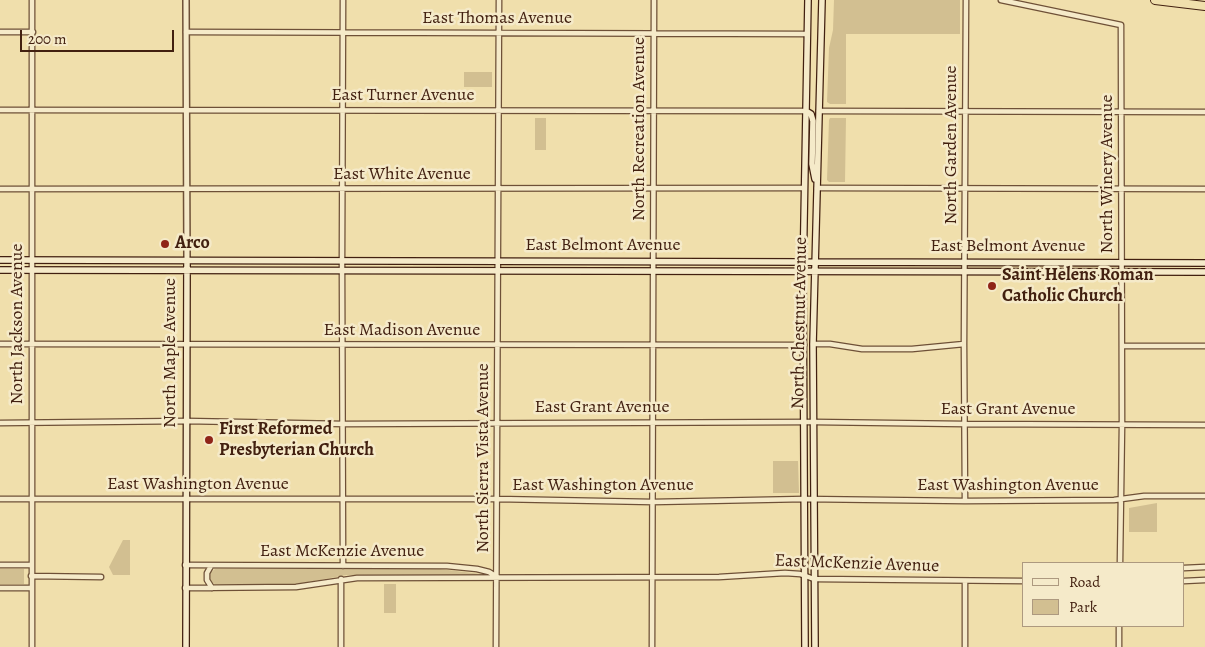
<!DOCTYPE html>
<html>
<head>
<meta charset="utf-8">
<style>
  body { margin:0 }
  #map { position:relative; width:1205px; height:647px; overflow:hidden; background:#f0dfac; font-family:Alegreya,serif }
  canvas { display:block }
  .legend { position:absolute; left:1022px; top:562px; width:162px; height:65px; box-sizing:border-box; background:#f5eac9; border:1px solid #ad997f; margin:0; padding:6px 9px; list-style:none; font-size:15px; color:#422010 }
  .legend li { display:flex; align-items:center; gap:10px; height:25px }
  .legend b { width:25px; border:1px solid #ad997f }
  .scale { position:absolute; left:20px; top:30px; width:154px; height:22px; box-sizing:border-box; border:2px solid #422010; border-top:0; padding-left:6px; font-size:15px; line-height:18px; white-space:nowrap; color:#422010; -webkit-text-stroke:4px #f5eac9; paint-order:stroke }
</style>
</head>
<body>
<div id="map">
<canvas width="1205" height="647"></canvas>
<ul class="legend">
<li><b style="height:6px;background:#f5eac9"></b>Road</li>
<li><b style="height:14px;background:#d2bf91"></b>Park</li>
</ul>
<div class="scale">200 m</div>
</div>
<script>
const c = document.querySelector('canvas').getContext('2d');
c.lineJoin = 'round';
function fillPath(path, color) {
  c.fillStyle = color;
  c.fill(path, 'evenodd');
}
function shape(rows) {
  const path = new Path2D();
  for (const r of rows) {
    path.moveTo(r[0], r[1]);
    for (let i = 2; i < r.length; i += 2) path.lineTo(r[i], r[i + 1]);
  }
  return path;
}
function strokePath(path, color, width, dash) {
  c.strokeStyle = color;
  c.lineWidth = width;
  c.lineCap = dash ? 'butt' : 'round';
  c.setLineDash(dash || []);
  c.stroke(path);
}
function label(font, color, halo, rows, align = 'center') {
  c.font = font + ' Alegreya,serif';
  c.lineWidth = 5;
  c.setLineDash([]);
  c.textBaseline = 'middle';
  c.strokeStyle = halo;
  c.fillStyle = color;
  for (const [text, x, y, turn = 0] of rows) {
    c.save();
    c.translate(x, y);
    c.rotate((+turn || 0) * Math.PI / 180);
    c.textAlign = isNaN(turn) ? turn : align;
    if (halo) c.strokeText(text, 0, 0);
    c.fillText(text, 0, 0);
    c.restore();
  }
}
const green = shape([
  [834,0,960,0,960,34,846,34,846,104,830,104,827,102,829,48,833,30],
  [464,72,492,72,492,87,464,87],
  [535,118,546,118,546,150,535,150],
  [830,118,846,118,845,182,829,182,827,180,829,120],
  [773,461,798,461,799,493,773,493],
  [1157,503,1157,532,1129,532,1129,508],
  [123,540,130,540,130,575,113,575,109,567],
  [0,569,24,569,24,584,0,584],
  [215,569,440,569,489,575,347,575,297,584,215,584,210,582,210,573],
  [384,584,396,584,396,613,384,613]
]);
const minor = shape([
  [1001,0,1121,25,1122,425,1120,563],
  [0,32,33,32],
  [186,32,807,34],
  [0,110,806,111],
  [819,111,1205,112],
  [817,188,1205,189],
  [0,189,804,188],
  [0,344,804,345],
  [813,344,830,344,862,349,912,349,964,344],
  [1123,346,1205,346],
  [0,423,186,421,344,424,814,422,964,424,1205,425],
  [0,499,497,499,653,502,805,499,965,501,1114,500,1144,496,1205,496],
  [965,501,964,344,966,0],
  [0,565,31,565],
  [185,565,447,566,477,569,489,572,497,577],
  [211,566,207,573,207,580,212,588],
  [343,566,342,261,343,0],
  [1184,568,1205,567],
  [31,576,101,577],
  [1184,581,1205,580],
  [0,588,31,588],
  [185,588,296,587,357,578,719,577,785,573,800,574,814,579,1024,581],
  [32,647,32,0],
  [341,647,341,579],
  [496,647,499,0],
  [652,647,654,0],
  [965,647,965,581],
  [1119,647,1119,626]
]);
const tertiary = shape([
  [186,0,187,260]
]);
const secondary = shape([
  [806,111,811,114,813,121,812,164,815,179],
  [0,260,1205,263],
  [0,270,1205,272],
  [186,647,187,260],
  [805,647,803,277,808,0],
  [815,647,813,344,822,0]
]);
const motorway = shape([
  [1155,0,1205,6]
]);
const markers = [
  [165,244,5,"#8f2418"],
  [992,286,5,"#8f2418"],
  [209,440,5,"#8f2418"]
];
const streetNames = [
  ["East Thomas Avenue",497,19],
  ["East Turner Avenue",403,96],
  ["North Recreation Avenue",640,129,-90],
  ["North Garden Avenue",952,145,-90],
  ["North Winery Avenue",1108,174,-90],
  ["East White Avenue",402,175],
  ["East Belmont Avenue",603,246],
  ["East Belmont Avenue",1008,247],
  ["North Chestnut Avenue",800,323,-89],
  ["North Jackson Avenue",18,324,-90],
  ["East Madison Avenue",402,331],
  ["North Maple Avenue",171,353,-90],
  ["East Grant Avenue",602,408],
  ["East Grant Avenue",1008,410],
  ["North Sierra Vista Avenue",484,458,-90],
  ["East Washington Avenue",198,485],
  ["East Washington Avenue",603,486],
  ["East Washington Avenue",1008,486],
  ["East McKenzie Avenue",342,552],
  ["East McKenzie Avenue",857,564,2]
];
const poiNames = [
  ["Arco",175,244],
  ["Saint Helens Roman",1002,276],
  ["Catholic Church",1002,297],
  ["First Reformed",219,430],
  ["Presbyterian Church",219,451]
];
fillPath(green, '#d2bf91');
strokePath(minor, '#6e5037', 7);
strokePath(tertiary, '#6e5037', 8);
strokePath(secondary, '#422010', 8);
strokePath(motorway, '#422010', 10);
strokePath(minor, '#f5eac9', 4.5);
strokePath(tertiary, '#f5eac9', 5);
strokePath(secondary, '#f5eac9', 5.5);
strokePath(motorway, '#f0dfac', 8);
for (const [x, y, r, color] of markers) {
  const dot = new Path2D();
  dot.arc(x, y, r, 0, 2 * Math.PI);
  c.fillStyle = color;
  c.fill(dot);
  strokePath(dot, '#f5eac9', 2);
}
label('18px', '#422010', '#f5eac9', streetNames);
label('bold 18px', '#422010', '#f5eac9', poiNames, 'left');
</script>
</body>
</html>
